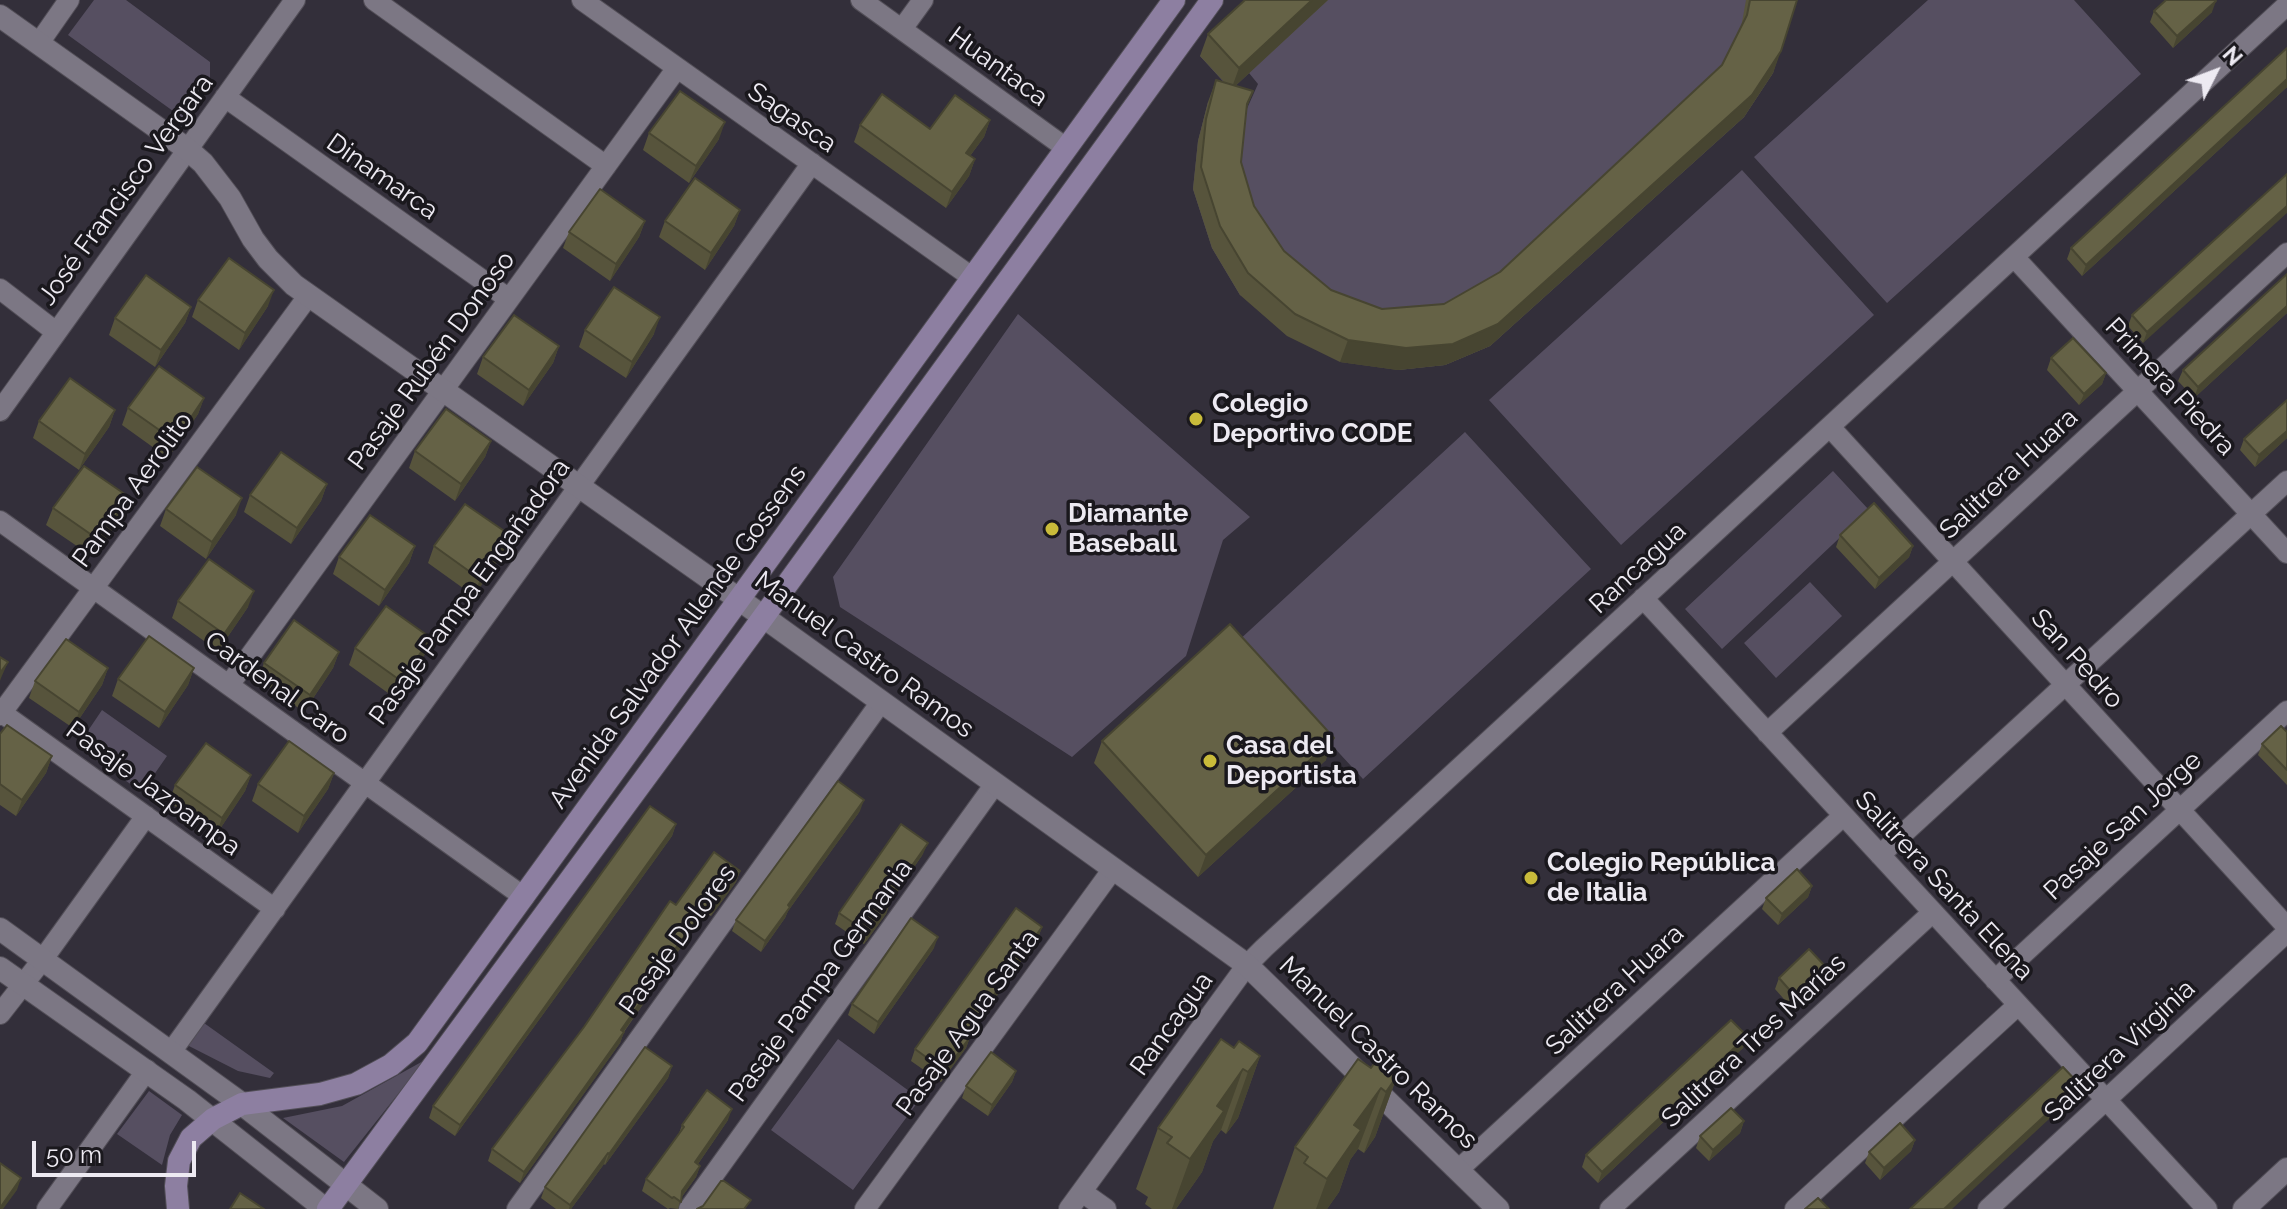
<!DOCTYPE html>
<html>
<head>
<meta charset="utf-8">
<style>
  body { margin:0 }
  #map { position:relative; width:2287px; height:1209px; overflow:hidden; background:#332f3a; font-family:Raleway,sans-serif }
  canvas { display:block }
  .north { position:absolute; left:2175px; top:32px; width:80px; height:80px; -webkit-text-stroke:6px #1a181d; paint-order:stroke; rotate:48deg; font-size:22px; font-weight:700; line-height:32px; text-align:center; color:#edeaf2 }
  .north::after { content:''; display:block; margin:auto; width:28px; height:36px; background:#edeaf2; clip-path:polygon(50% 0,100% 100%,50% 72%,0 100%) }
  .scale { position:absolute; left:32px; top:1141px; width:164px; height:36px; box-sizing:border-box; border:4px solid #edeaf2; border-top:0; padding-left:10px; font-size:24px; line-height:28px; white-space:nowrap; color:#edeaf2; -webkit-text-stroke:6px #1a181d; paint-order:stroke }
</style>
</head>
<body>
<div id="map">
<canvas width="2287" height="1209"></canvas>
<div class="north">N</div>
<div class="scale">50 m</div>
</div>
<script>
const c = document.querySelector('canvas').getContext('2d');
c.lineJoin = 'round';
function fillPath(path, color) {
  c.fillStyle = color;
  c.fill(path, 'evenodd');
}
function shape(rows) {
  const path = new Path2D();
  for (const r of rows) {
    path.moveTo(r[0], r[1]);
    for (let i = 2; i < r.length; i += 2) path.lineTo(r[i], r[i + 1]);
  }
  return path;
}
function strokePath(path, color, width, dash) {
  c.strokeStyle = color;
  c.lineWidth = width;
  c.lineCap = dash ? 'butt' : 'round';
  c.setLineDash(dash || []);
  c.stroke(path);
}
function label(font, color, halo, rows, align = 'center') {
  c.font = font + ' Raleway,sans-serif';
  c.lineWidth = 7;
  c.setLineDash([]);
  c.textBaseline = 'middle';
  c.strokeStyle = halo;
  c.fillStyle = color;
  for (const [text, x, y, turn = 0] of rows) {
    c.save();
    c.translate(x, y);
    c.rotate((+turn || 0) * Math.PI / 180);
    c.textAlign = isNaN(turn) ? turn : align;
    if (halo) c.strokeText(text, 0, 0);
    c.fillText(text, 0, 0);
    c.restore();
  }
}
const green = shape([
  [94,0,126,0,210,62,210,82,184,119,68,35],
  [1260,0,1791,0,1773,73,1744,117,1490,346,1445,365,1398,370,1240,295,1212,248,1193,189,1198,141,1208,102,1245,113,1258,84,1249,73,1231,90,1200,56],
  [1928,0,2074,0,2141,74,1887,303,1754,157],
  [1742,170,1874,315,1621,545,1489,400],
  [1018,314,1250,517,1223,540,1186,656,1072,757,840,607,833,577],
  [1465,432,1591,569,1363,779,1237,642],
  [1833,471,1869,510,1722,649,1685,609],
  [1810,582,1842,616,1776,678,1744,643],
  [102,710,167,756,142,792,77,747],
  [204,1023,274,1073,270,1078,238,1071,187,1045],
  [838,1039,920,1099,853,1190,771,1130],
  [425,1060,344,1162,283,1118,342,1106],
  [149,1091,182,1115,170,1135,162,1165,117,1134]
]);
const minor = shape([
  [374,0,606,166],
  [582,0,973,278],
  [861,0,1066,148],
  [902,29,923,0],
  [39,43,69,0],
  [225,97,509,299],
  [2014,257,2287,553],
  [0,289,56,332],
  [0,411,295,0],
  [1830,427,2287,927],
  [0,521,524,897],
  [1643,598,2207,1209],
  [229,685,677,68],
  [2,713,275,909],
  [0,715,309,295],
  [1767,733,2287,253],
  [1880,855,2287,481],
  [1995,980,2287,711],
  [0,1014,43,959,146,816],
  [171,1052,812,163],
  [1458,1170,1843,816],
  [1082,1192,1106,1209],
  [47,1209,147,1070],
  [517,1209,881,702],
  [689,1209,995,784],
  [865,1209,1113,869],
  [1069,1209,1247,965,1264,948,2287,5],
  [1610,1209,1933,912],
  [1795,1209,2018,1005],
  [1988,1209,2287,932]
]);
const tertiary = shape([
  [0,16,187,149,203,163,230,198,253,239,268,259,294,285,740,600,1247,965,1498,1209],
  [0,929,242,1104,377,1209],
  [0,968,187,1100,325,1209],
  [2244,1209,2287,1169]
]);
const secondary = shape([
  [178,1209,176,1186,179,1161,191,1138,213,1119,242,1104,320,1094,356,1084,391,1065,417,1043,1174,0],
  [328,1209,751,634,1212,0]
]);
const wall = shape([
  [1328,0,1235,86,1253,91,1246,110,1241,162,1254,206,1284,251,1331,290,1382,309,1444,304,1500,272,1722,65,1741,28,1746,0,1797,0,1773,73,1744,117,1490,346,1445,365,1398,370,1340,362,1287,336,1240,295,1212,248,1193,189,1198,141,1208,102,1216,80,1225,83,1200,56,1208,34],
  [2154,11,2212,12,2173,48,2150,22],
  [2287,48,2287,87,2082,276,2067,259,2071,248],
  [990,120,984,137,970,156,975,159,969,176,946,208,854,142,860,125,930,129],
  [649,133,719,139,689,183,643,150],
  [2287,174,2143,343,2128,326,2132,315],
  [740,210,734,226,705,270,659,237,665,221],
  [645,221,639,237,610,281,563,248,569,232],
  [2287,274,2287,313,2194,398,2178,381,2183,370],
  [198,300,268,306,239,350,192,317],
  [191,307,185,323,155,367,109,335,115,318],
  [585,330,654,334,626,378,579,347],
  [559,346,553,363,523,406,477,374,483,357],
  [2051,358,2106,373,2102,384,2079,405,2047,370],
  [204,398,198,414,168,458,122,425,128,408],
  [2287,400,2287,438,2255,467,2240,450,2244,439],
  [115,410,109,427,79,470,33,438,39,421],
  [491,441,485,457,455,501,409,468,415,451],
  [327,484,321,501,291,544,244,512,250,495],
  [129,497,123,514,93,557,46,525,53,508],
  [166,509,236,515,206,559,160,526],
  [510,535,504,552,474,596,428,563,434,546],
  [1840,535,1913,546,1909,557,1875,589,1836,547],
  [415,546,409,563,379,606,333,574,339,557],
  [178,601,248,607,218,651,172,618],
  [355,648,425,654,395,698,349,665],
  [339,652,333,668,304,712,258,679,264,663],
  [108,668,102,685,73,728,29,698,35,681],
  [194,668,188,685,159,728,112,696,118,679],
  [2287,732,2287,785,2258,755,2262,744],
  [0,734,52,756,46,773,16,816,0,805],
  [1102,741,1326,760,1198,877,1094,763],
  [334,773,328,789,298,833,252,801,258,784],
  [251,775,245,791,216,835,169,802,175,785],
  [860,811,788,911,785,918,761,952,732,931,736,920],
  [676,824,672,836,455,1136,429,1118,433,1106],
  [923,854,890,902,886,914,864,944,835,924,839,913],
  [740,871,736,882,711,916,706,913,658,979,655,987,624,1032,620,1043,520,1183,488,1161,492,1149,676,905],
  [1812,886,1808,897,1778,925,1762,909,1766,898],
  [1042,927,1038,938,968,1036,970,1037,966,1048,941,1082,911,1061,915,1049],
  [934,948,874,1034,848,1015,852,1004],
  [1825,966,1821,977,1790,1006,1775,989,1779,978],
  [1747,1036,1743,1048,1598,1183,1582,1167,1586,1155],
  [1234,1048,1260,1056,1238,1118,1226,1134,1221,1130,1213,1141,1202,1172,1176,1209,1152,1209,1145,1204,1148,1197,1136,1189,1158,1128],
  [672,1066,668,1078,605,1165,604,1164,571,1209,556,1209,541,1198,545,1187],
  [1371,1068,1397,1076,1375,1137,1364,1153,1358,1149,1350,1160,1339,1192,1327,1209,1273,1209,1295,1147],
  [1016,1071,1012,1082,988,1116,962,1098,966,1086],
  [728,1120,698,1164,700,1166,696,1177,681,1198,678,1209,670,1208,668,1209,642,1191,646,1179,678,1136,682,1125],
  [1744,1121,1740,1133,1709,1161,1696,1148,1700,1136],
  [1915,1140,1911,1151,1880,1180,1865,1163,1869,1152]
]);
const shadedWall = shape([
  [1312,0,1328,0,1231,90,1239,68],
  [2216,1,2212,12,2173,48,2177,36],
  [1781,51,1773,73,1744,117,1490,346,1445,365,1398,370,1340,362,1348,340,1406,348],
  [2287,79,2287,87,2082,276,2086,265],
  [990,120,984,137,960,169,966,153],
  [725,122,719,139,689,183,696,166],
  [975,159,969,176,946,208,952,192],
  [2287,206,2287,213,2143,343,2147,332],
  [740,210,734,226,705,270,711,253],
  [645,221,639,237,610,281,616,264],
  [274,290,268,306,239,350,245,333],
  [2287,306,2287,313,2194,398,2198,387],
  [191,307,185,323,155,367,161,350],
  [660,317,654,334,626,378,632,362],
  [559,346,553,363,523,406,529,390],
  [2106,373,2102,384,2079,405,2084,394],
  [204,398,198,414,168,458,175,441],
  [115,410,109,427,79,470,85,454],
  [2287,431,2287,438,2255,467,2259,455],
  [491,441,485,457,455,501,461,484],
  [327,484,321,501,291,544,297,528],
  [129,497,123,514,93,557,99,540],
  [242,498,236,515,206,559,212,542],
  [510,535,504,552,474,596,480,579],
  [415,546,409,563,379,606,385,590],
  [1913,546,1909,557,1875,589,1879,578],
  [254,591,248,607,218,651,224,634],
  [431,638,425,654,395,698,401,681],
  [339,652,333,668,304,712,310,695],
  [8,662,1,678,0,681,0,673],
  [108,668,102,685,73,728,79,712],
  [194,668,188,685,159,728,165,712],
  [1334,738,1326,760,1198,877,1206,855],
  [52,756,46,773,16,816,22,800],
  [334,773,328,789,298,833,304,816],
  [251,775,245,791,216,835,222,818],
  [864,800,860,811,788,911,785,918,761,952,765,941,788,905],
  [676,824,672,836,455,1136,460,1125],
  [928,843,923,854,890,903,886,914,864,944,868,933,887,901],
  [740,871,736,882,711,916,715,905],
  [1812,886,1808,897,1778,925,1782,914],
  [710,901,706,913,658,979,655,987,617,1041,621,1030,657,974],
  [1042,927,1038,938,962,1045,966,1034],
  [938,937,934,948,874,1034,878,1022],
  [1825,966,1821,977,1790,1006,1794,995],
  [624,1032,620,1043,520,1183,524,1172],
  [1747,1036,1743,1048,1598,1183,1602,1172],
  [970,1037,966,1048,941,1082,945,1071],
  [1260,1056,1238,1118,1226,1134,1248,1072],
  [672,1066,668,1078,605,1165,609,1154],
  [1243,1069,1221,1130,1213,1141,1202,1172,1176,1209,1172,1209,1190,1159,1217,1106],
  [1016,1071,1012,1082,988,1116,992,1105],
  [1397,1076,1375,1137,1364,1153,1386,1092],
  [2079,1084,2075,1095,1952,1209,1944,1209],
  [1381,1088,1358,1149,1350,1160,1339,1192,1327,1209,1316,1209,1327,1179,1354,1125],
  [732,1109,728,1120,691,1174,695,1162],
  [1744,1121,1740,1133,1709,1161,1713,1150],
  [1915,1140,1911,1151,1880,1180,1884,1168],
  [608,1153,604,1164,571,1209,569,1209,570,1205],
  [700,1166,696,1177,678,1202,682,1191],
  [21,1178,17,1190,3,1209,0,1209]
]);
const building = shape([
  [1245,0,1312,0,1239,68,1208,34,1245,0],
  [1750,0,1797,0,1781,51,1752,95,1498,324,1453,344,1406,348,1348,340,1295,314,1248,273,1220,226,1201,167,1206,119,1216,80,1253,91,1247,104,1241,162,1254,206,1284,251,1331,290,1382,309,1444,304,1500,272,1722,65,1747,15,1750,0],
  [2166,0,2215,0,2216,1,2177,36,2154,11,2166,0],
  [2287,48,2287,79,2086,265,2071,248,2287,48],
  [680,91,725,122,696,166,649,133,680,91],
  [882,94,930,129,955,95,990,120,966,153,975,159,952,192,860,125,882,94],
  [2287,174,2287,206,2147,332,2132,315,2287,174],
  [695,178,740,210,711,253,665,221,695,178],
  [600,189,645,221,616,264,569,232,600,189],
  [229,258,274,290,245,333,198,300,229,258],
  [2287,274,2287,306,2198,387,2183,370,2287,274],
  [146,275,191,307,161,350,115,318,146,275],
  [614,287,660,317,632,362,585,330,614,287],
  [514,315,559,346,529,390,483,357,514,315],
  [2073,338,2106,373,2084,394,2051,358,2073,338],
  [159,366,204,398,175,441,128,408,159,366],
  [70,378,115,410,85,454,39,421,70,378],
  [2287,400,2287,431,2259,455,2244,439,2287,400],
  [446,409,491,441,461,484,415,451,446,409],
  [281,452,327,484,297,528,250,495,281,452],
  [84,466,129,497,99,540,53,508,84,466],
  [197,467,242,498,212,542,166,509,197,467],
  [1874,503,1913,546,1879,578,1840,535,1874,503],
  [465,504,510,535,480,579,434,546,465,504],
  [370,515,415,546,385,590,339,557,370,515],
  [209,559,254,591,224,634,178,601,209,559],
  [386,606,431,638,401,681,355,648,386,606],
  [294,620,339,652,310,695,264,663,294,620],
  [1230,624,1334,738,1206,855,1102,741,1230,624],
  [149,636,194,668,165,712,118,679,149,636],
  [66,639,108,668,79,712,35,681,66,639],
  [0,657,8,662,0,673,0,657],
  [7,725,52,756,22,800,0,784,0,734,7,725],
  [2281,726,2287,732,2287,770,2262,744,2281,726],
  [289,741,334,773,304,816,258,784,289,741],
  [206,743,251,775,222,818,175,785,206,743],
  [838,781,864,800,788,905,790,907,765,941,736,920,838,781],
  [650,806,676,824,460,1125,433,1106,650,806],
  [901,824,928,843,887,901,890,903,868,933,839,913,901,824],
  [714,852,740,871,715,905,710,901,657,974,659,976,621,1030,624,1032,524,1172,492,1149,584,1027,670,901,676,905,714,852],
  [1797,869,1812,886,1782,914,1766,898,1797,869],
  [1016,908,1042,927,966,1034,970,1037,945,1071,915,1049,1016,908],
  [911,918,938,937,878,1022,852,1004,911,918],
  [1809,949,1825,966,1794,995,1779,978,1809,949],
  [1731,1020,1747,1036,1602,1172,1586,1155,1731,1020],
  [1221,1039,1234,1048,1239,1041,1260,1056,1248,1072,1243,1069,1217,1106,1224,1111,1190,1159,1167,1143,1172,1137,1158,1128,1221,1039],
  [645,1047,672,1066,609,1154,608,1153,570,1205,545,1187,645,1047],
  [991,1052,1016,1071,992,1105,966,1086,991,1052],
  [1358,1059,1371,1068,1376,1061,1397,1076,1386,1092,1381,1088,1354,1125,1361,1130,1327,1179,1304,1163,1308,1157,1295,1147,1358,1059],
  [2063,1067,2079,1084,1944,1209,1910,1209,2063,1067],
  [707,1090,732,1109,695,1162,700,1166,682,1191,681,1202,674,1197,672,1198,646,1179,684,1127,682,1125,707,1090],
  [1731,1108,1744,1121,1713,1150,1700,1136,1731,1108],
  [1900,1123,1915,1140,1884,1168,1869,1152,1900,1123],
  [0,1163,21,1178,0,1208,0,1163],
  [721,1181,724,1181,751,1200,744,1209,697,1209,703,1206,721,1181],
  [240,1193,264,1209,230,1209,240,1193],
  [1818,1198,1829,1209,1805,1209,1818,1198]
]);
const markers = [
  [1196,419,8,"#c9bb3a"],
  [1052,529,8,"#c9bb3a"],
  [1210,761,8,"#c9bb3a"],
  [1531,878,8,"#c9bb3a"]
];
const streetNames = [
  ["Huantaca",998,67,36],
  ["Sagasca",792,118,35],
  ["Dinamarca",382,177,35],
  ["José Francisco Vergara",126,190,-54],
  ["Pasaje Rubén Donoso",432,361,-54],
  ["Primera Piedra",2170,387,47],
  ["Salitrera Huara",2009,474,-43],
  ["Pampa Aerolito",133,490,-54],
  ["Rancagua",1638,568,-43],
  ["Pasaje Pampa Engañadora",470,592,-54],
  ["Avenida Salvador Allende Gossens",678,637,-54],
  ["Manuel Castro Ramos",864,655,36],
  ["San Pedro",2077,659,48],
  ["Cardenal Caro",277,688,36],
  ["Pasaje Jazpampa",153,789,36],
  ["Pasaje San Jorge",2123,826,-43],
  ["Salitrera Santa Elena",1944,886,47],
  ["Pasaje Dolores",678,940,-54],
  ["Pasaje Pampa Germania",821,981,-54],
  ["Salitrera Huara",1615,990,-43],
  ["Pasaje Agua Santa",968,1023,-54],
  ["Rancagua",1172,1024,-54],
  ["Salitrera Tres Marías",1754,1041,-43],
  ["Salitrera Virginia",2120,1051,-43],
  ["Manuel Castro Ramos",1378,1053,44]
];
const poiNames = [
  ["Colegio",1212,404],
  ["Deportivo CODE",1212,434],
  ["Diamante",1068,514],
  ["Baseball",1068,544],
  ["Casa del",1226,746],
  ["Deportista",1226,776],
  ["Colegio República",1547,863],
  ["de Italia",1547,893]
];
fillPath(green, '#564f61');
strokePath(minor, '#524e57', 22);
strokePath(tertiary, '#524e57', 24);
strokePath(secondary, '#524e57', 24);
strokePath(minor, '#7c7784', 20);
strokePath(tertiary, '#7c7784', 22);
strokePath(secondary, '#8d7fa1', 22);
fillPath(wall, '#57543c');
fillPath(shadedWall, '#474531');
fillPath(building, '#656246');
strokePath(building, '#474531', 2);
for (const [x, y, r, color] of markers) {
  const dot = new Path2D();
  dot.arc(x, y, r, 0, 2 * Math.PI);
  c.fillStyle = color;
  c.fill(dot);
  strokePath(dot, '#1a181d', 3);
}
label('26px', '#edeaf2', '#1a181d', streetNames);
label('bold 26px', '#edeaf2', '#1a181d', poiNames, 'left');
</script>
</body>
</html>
